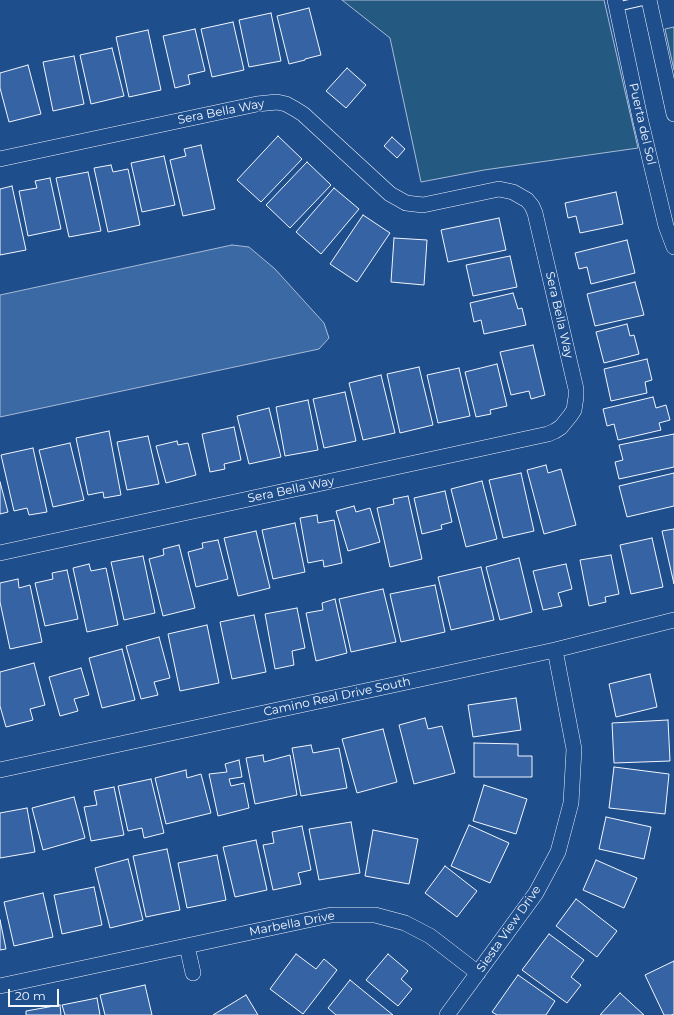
<!DOCTYPE html>
<html>
<head>
<meta charset="utf-8">
<style>
  body { margin:0 }
  #map { position:relative; width:674px; height:1015px; overflow:hidden; background:#1f4e8c; font-family:Montserrat,sans-serif }
  canvas { display:block }
  .scale { position:absolute; left:8px; top:989px; width:51px; height:18px; box-sizing:border-box; border:2px solid #f2f6ff; border-top:0; padding-left:5px; font-size:12px; line-height:14px; white-space:nowrap; color:#f2f6ff; -webkit-text-stroke:3px #1f4e8c; paint-order:stroke }
</style>
</head>
<body>
<div id="map">
<canvas width="674" height="1015"></canvas>
<div class="scale">20 m</div>
</div>
<script>
const c = document.querySelector('canvas').getContext('2d');
c.lineJoin = 'round';
function fillPath(path, color) {
  c.fillStyle = color;
  c.fill(path, 'evenodd');
}
function shape(rows) {
  const path = new Path2D();
  for (const r of rows) {
    path.moveTo(r[0], r[1]);
    for (let i = 2; i < r.length; i += 2) path.lineTo(r[i], r[i + 1]);
  }
  return path;
}
function strokePath(path, color, width, dash) {
  c.strokeStyle = color;
  c.lineWidth = width;
  c.lineCap = dash ? 'butt' : 'round';
  c.setLineDash(dash || []);
  c.stroke(path);
}
function label(font, color, halo, rows, align = 'center') {
  c.font = font + ' Montserrat,sans-serif';
  c.lineWidth = 3;
  c.setLineDash([]);
  c.textBaseline = 'middle';
  c.strokeStyle = halo;
  c.fillStyle = color;
  for (const [text, x, y, turn = 0] of rows) {
    c.save();
    c.translate(x, y);
    c.rotate((+turn || 0) * Math.PI / 180);
    c.textAlign = isNaN(turn) ? turn : align;
    if (halo) c.strokeText(text, 0, 0);
    c.fillText(text, 0, 0);
    c.restore();
  }
}
const green = shape([
  [342,0,604,0,638,148,484,170,421,182,390,38,342,0],
  [674,27,674,70,665,29,674,27]
]);
const water = shape([
  [232,245,249,247,275,269,324,323,329,338,319,349,0,417,0,295,232,245]
]);
const building = shape([
  [309,8,321,55,305,59,305,60,289,64,277,16,309,8],
  [271,13,281,61,249,67,239,20,271,13],
  [233,22,244,70,212,77,201,29,233,22],
  [195,29,205,71,188,75,190,84,175,88,163,36,195,29],
  [148,30,161,90,129,97,116,37,148,30],
  [112,48,124,96,91,104,80,55,112,48],
  [74,56,84,104,53,111,43,62,74,56],
  [28,65,41,114,9,122,0,88,0,73,28,65],
  [347,68,366,85,346,108,326,91,347,68],
  [278,136,302,159,261,202,237,180,278,136],
  [392,137,405,149,397,158,384,146,392,137],
  [201,145,215,209,183,216,170,160,186,156,184,149,201,145],
  [164,156,175,205,142,212,131,163,164,156],
  [307,162,331,185,290,228,266,205,307,162],
  [111,165,113,172,128,169,140,225,108,232,94,168,111,165],
  [88,172,101,231,69,237,56,178,88,172],
  [50,178,61,229,28,236,19,191,37,188,35,181,50,178],
  [12,186,26,250,0,255,0,189,12,186],
  [334,188,359,209,321,254,296,232,334,188],
  [616,192,623,224,580,233,576,216,568,218,565,203,616,192],
  [363,215,390,233,357,282,330,264,363,215],
  [499,218,506,250,448,262,441,230,499,218],
  [394,238,427,240,424,285,391,282,394,238],
  [627,240,635,273,591,284,587,267,579,269,575,253,627,240],
  [510,256,517,287,473,296,466,265,510,256],
  [635,282,644,315,595,326,587,294,635,282],
  [513,293,518,309,522,308,526,325,484,334,481,320,474,322,470,303,513,293],
  [627,324,630,336,634,335,639,354,604,363,596,332,627,324],
  [533,345,545,395,531,399,529,391,511,395,500,352,533,345],
  [647,359,652,380,645,382,647,393,611,401,604,369,647,359],
  [497,364,507,406,490,410,491,414,476,417,465,372,497,364],
  [419,367,433,425,400,433,387,374,419,367],
  [459,368,470,416,438,423,427,375,459,368],
  [381,375,395,433,363,440,349,383,381,375],
  [345,392,356,441,324,448,313,399,345,392],
  [653,397,656,408,666,405,670,420,659,423,661,430,618,440,614,424,607,426,603,409,653,397],
  [308,400,318,450,285,456,276,407,308,400],
  [269,408,281,457,249,464,237,416,269,408],
  [234,427,241,460,224,464,225,469,210,472,202,434,234,427],
  [109,431,121,495,104,498,103,492,88,495,76,438,109,431],
  [674,434,674,467,619,479,615,462,623,460,619,445,674,434],
  [148,436,159,484,127,490,117,442,148,436],
  [177,441,178,445,188,443,196,475,166,483,156,446,177,441],
  [70,443,84,500,53,507,39,450,70,443],
  [33,448,47,512,29,515,27,508,14,511,1,455,33,448],
  [546,465,548,473,561,469,576,525,544,534,527,470,546,465],
  [521,473,534,531,503,538,489,480,521,473],
  [674,473,674,506,627,517,619,486,674,473],
  [482,481,497,539,466,547,451,489,482,481],
  [0,482,8,512,0,514,0,482],
  [445,491,452,522,441,525,442,529,422,534,414,498,445,491],
  [408,496,422,559,390,567,377,508,394,504,393,499,408,496],
  [354,506,356,512,370,508,380,542,348,551,336,511,354,506],
  [317,515,318,523,334,520,342,563,324,567,323,560,308,563,300,518,317,515],
  [295,523,305,572,273,579,262,530,295,523],
  [674,529,674,584,662,531,674,529],
  [256,531,270,588,238,596,224,538,256,531],
  [652,538,663,587,631,594,620,545,652,538],
  [218,540,228,579,196,587,188,552,203,548,202,543,218,540],
  [179,545,195,608,163,616,149,559,164,555,163,549,179,545],
  [611,555,619,594,605,597,606,602,589,606,580,560,611,555],
  [143,556,155,613,124,620,111,562,143,556],
  [519,558,532,612,500,620,486,567,519,558],
  [89,564,91,571,106,568,118,625,87,632,73,568,89,564],
  [566,564,572,589,558,593,562,606,543,610,533,571,566,564],
  [481,567,494,620,451,630,438,577,481,567],
  [67,570,78,619,45,626,35,583,53,579,52,573,67,570],
  [18,579,19,588,30,585,42,642,10,649,0,602,0,583,18,579],
  [435,585,445,632,401,642,390,594,435,585],
  [383,589,396,642,351,652,339,599,383,589],
  [335,599,347,653,316,661,306,613,323,610,322,603,335,599],
  [297,608,305,648,292,651,294,665,275,669,265,614,297,608],
  [254,615,266,672,232,679,220,622,254,615],
  [207,625,219,683,180,691,168,634,207,625],
  [159,637,170,678,154,682,158,695,141,699,126,646,159,637],
  [122,649,135,700,102,708,89,658,122,649],
  [34,663,45,705,30,709,33,720,6,727,0,706,0,672,34,663],
  [81,668,89,695,74,699,78,711,60,716,49,677,81,668],
  [650,674,657,707,616,717,609,684,650,674],
  [516,698,521,730,473,737,468,705,516,698],
  [425,718,428,729,442,726,455,773,414,784,399,725,425,718],
  [668,720,670,761,614,763,612,723,668,720],
  [383,729,397,782,357,793,342,739,383,729],
  [474,743,518,744,518,756,532,756,532,777,474,777,474,743],
  [311,745,313,753,339,748,347,788,301,796,292,748,311,745],
  [263,755,264,762,290,755,297,795,255,804,246,758,263,755],
  [239,760,242,777,229,779,231,786,244,783,249,808,218,816,209,774,227,772,225,764,239,760],
  [614,767,669,774,665,814,609,808,614,767],
  [186,770,187,778,201,774,211,813,166,824,155,778,186,770],
  [151,779,164,833,144,838,142,828,128,831,118,786,151,779],
  [484,785,527,799,516,834,473,821,484,785],
  [114,787,124,835,91,841,84,807,97,805,94,791,114,787],
  [74,797,85,838,43,850,32,808,74,797],
  [27,808,35,852,0,858,0,813,27,808],
  [606,817,651,827,644,859,599,849,606,817],
  [351,822,360,873,319,880,309,829,351,822],
  [469,825,509,843,490,883,451,866,469,825],
  [302,826,311,870,298,873,301,884,273,890,263,845,274,843,272,832,302,826],
  [373,830,418,839,409,884,365,876,373,830],
  [256,840,267,890,235,897,223,847,256,840],
  [167,849,180,910,146,917,133,856,167,849],
  [217,855,226,900,187,908,178,863,217,855],
  [128,859,143,920,110,928,95,868,128,859],
  [596,860,637,878,624,908,583,890,596,860],
  [445,866,477,891,457,917,425,893,445,866],
  [94,887,102,925,62,934,54,895,94,887],
  [43,893,53,937,14,946,4,902,43,893],
  [576,899,617,931,597,957,556,926,576,899],
  [0,920,6,949,0,950,0,920],
  [549,934,584,960,571,977,581,985,567,1003,522,970,549,934],
  [296,954,316,969,324,959,337,970,303,1014,270,989,296,954],
  [388,954,408,971,401,979,412,989,398,1006,366,980,388,954],
  [674,961,674,1014,671,1015,664,1015,645,975,674,961],
  [518,975,555,1001,546,1015,497,1015,492,1012,518,975],
  [350,980,393,1015,336,1015,328,1008,350,980],
  [145,985,152,1015,105,1015,100,995,145,985],
  [620,993,644,1015,600,1015,620,993],
  [246,995,258,1015,213,1015,246,995],
  [97,998,100,1015,65,1015,62,1005,97,998],
  [60,1005,61,1015,26,1015,26,1011,60,1005]
]);
const lane = shape([
  [616,7,647,0]
]);
const street = shape([
  [615,0,640,118,666,226,674,247],
  [649,0,674,114],
  [0,159,257,104,277,102,286,104,295,109,303,114,390,194,399,199,406,203,423,205,499,189,513,192,527,200,532,206,535,213,576,389,576,397,574,410,570,416,561,427,555,431,548,434,0,553],
  [0,770,555,650,674,620],
  [187,946,193,973],
  [0,986,331,915,375,915,405,923,430,936,478,973],
  [447,1015,536,893,558,852,571,803,574,749,555,650]
]);
const streetNames = [
  ["Sera Bella Way",221,112,-11],
  ["Puerta del Sol",642,124,77],
  ["Sera Bella Way",559,315,77],
  ["Sera Bella Way",291,490,-12],
  ["Camino Real Drive South",337,697,-12],
  ["Marbella Drive",292,924,-11],
  ["Siesta View Drive",509,929,-55]
];
fillPath(green, '#245a82');
strokePath(green, '#a8bbd7', 1);
fillPath(water, '#3b69a3');
strokePath(water, '#a8bbd7', 1);
fillPath(building, '#3563a3');
strokePath(building, '#f2f6ff', 1);
strokePath(lane, '#f2f6ff', 10);
strokePath(street, '#f2f6ff', 16);
strokePath(lane, '#1f4e8c', 8);
strokePath(street, '#1f4e8c', 15);
label('12px', '#f2f6ff', '#1f4e8c', streetNames);
</script>
</body>
</html>
